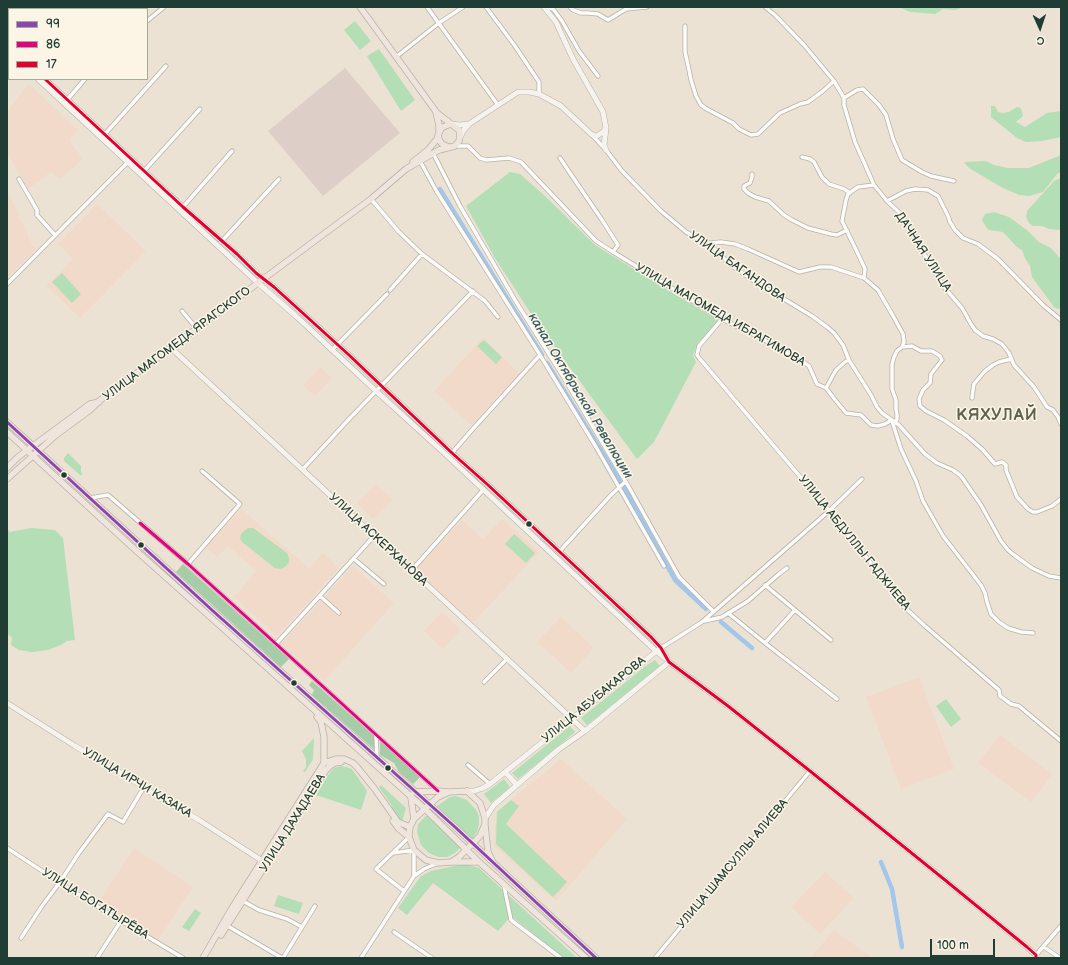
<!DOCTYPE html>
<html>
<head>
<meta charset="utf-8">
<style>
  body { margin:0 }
  #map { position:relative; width:1068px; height:965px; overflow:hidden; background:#ece2d4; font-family:"Balsamiq Sans",sans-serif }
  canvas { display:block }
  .frame { position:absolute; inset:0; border:8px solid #1f3d34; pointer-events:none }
  .legend { position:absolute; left:8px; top:8px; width:140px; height:72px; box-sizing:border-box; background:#fcf5e5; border:1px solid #a4ab9e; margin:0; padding:5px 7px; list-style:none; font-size:12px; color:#1f3d34 }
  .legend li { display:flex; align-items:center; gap:8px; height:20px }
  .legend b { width:20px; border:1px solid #a4ab9e }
  .north { position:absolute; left:1020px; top:8px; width:40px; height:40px; -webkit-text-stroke:3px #fcf5e5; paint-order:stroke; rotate:177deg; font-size:11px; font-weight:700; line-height:16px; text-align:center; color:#1f3d34 }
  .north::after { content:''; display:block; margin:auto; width:14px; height:18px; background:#1f3d34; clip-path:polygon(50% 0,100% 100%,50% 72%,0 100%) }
  .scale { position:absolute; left:930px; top:939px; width:65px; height:18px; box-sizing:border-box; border:2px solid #1f3d34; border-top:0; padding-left:5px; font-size:12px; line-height:14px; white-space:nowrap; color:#1f3d34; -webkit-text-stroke:3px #fcf5e5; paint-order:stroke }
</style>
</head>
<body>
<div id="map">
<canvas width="1068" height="965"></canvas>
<div class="frame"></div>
<ul class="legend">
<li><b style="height:5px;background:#8e44ad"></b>99</li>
<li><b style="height:5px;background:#e5007d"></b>86</li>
<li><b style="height:5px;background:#e4002b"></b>17</li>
</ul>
<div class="north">С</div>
<div class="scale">100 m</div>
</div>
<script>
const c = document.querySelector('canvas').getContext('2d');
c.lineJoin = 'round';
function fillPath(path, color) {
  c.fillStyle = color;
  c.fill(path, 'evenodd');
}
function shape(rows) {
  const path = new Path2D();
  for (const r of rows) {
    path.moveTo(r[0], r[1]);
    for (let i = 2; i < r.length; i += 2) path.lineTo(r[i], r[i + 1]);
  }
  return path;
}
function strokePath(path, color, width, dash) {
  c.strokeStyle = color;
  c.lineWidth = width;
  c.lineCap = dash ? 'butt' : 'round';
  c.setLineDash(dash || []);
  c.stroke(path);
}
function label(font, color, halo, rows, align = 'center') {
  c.font = font + ' "Balsamiq Sans",sans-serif';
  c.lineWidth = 3;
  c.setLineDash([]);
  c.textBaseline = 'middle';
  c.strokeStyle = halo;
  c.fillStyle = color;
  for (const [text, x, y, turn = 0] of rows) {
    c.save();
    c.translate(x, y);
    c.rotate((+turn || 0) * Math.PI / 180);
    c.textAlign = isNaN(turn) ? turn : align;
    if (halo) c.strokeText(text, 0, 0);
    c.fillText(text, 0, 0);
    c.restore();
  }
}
const built = shape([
  [29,84,78,130,70,141,83,159,60,179,51,172,28,189,7,153,7,111],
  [7,190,19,215,18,217,25,226,24,227,28,234,27,236,32,242,31,243,36,249,7,278],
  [97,204,146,251,80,318,46,286,73,259,58,244],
  [483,338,520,374,471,425,434,391],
  [320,367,332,378,315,396,303,386],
  [376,484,393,500,373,519,357,503],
  [241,509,309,568,323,553,339,568,277,636,234,597,256,571,228,546,217,557,206,547],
  [502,519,539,552,473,623,415,570,462,520,483,539],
  [353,566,394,603,324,681,281,644],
  [442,612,461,630,443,649,424,631],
  [561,617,594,648,571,673,537,642],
  [919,677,954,769,901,789,866,697],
  [1000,735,1052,774,1031,802,978,763],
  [561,759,627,819,556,901,494,846,496,812],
  [134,848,193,887,158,940,98,903],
  [825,872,854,898,820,934,791,907],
  [834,930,873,958,810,958]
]);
const industrial = shape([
  [345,68,400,133,323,196,268,131]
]);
const green = shape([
  [899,7,963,7,956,10,943,9,935,14,910,12],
  [355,21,371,41,360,50,344,30],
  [379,49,415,100,401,111,367,56],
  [991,106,995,106,998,112,1003,113,1009,112,1017,107,1021,108,1023,116,1016,122,1025,127,1047,113,1061,111,1061,137,1042,141,1026,142,1017,138,991,117],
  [1061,155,1061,172,1057,174,1043,192,1029,196,1019,195,1001,187,969,168,964,162,986,161,994,165,1008,168,1029,168],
  [510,172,520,174,545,196,595,245,664,288,717,319,718,322,698,343,693,355,696,362,654,442,637,459,537,323,495,258,466,206],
  [1061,178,1061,232,1060,230,1049,229,1042,226,1033,226,1029,223,1026,217,1027,211,1054,181],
  [994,212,1009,217,1028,231,1039,242,1051,248,1059,257,1061,258,1061,308,1058,309,1054,307,1032,277,1030,266,1025,258,1022,250,1017,247,1003,232,989,230,986,227,982,220,985,214],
  [62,273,81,294,72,303,52,282],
  [484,340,502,357,496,364,477,346],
  [68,453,81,466,81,471,82,474,81,476,64,461,64,458],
  [31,528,55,530,63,538,75,640,67,641,61,645,48,650,32,652,19,650,11,645,12,638,7,633,7,529,10,532],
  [248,528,253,528,287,553,289,558,289,563,285,567,280,569,275,568,242,542,240,539,241,534,244,531],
  [514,534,535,553,526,563,505,544],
  [655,660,660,666,587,725,581,718,647,665],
  [946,699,961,719,951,727,936,706],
  [570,726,575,732,518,779,512,773],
  [314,738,313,759,305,772,303,771,306,767,306,759,302,751],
  [341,766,346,767,352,769,367,791,361,810,316,795,330,772,334,768],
  [504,779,510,787,491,803,484,794],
  [381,785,406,808,402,821,398,819,391,809,392,806,379,787],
  [456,796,467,800,476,810,479,816,479,824,477,832,472,839,437,806,450,797],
  [511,800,519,806,506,824,567,882,553,897,496,844,497,812],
  [427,815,461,847,455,853,447,857,438,857,429,853,421,845,417,832,418,824],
  [459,865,469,865,479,868,577,958,564,958,511,916,498,931,433,883,407,915,398,908,421,876,431,871],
  [278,895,303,903,299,914,274,906],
  [195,909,201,913,189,931,182,927]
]);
const forest = shape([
  [183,564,289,659,281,667,176,572],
  [312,681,374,736,375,750,312,695,314,690,309,685],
  [380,741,420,777,413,784,399,772,394,763,380,755]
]);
const canal = shape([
  [440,189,542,355],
  [547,363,626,491,675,580,706,609],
  [721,622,752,648],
  [881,862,892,889,902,947]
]);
const street = shape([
  [427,7,498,105],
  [486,7,515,46,539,82,539,94],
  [547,7,553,9,562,21,579,51,598,76],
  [570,7,573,10,581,13,588,13,598,14,608,20,626,9,647,7],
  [765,7,775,15,804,45,834,81,844,98,844,105,855,142,874,185,887,201,901,214,916,238,921,249,944,287,962,308,971,324,975,330,983,336,993,339,1002,344,1009,353,1014,365,1034,387,1047,407,1053,410,1058,417,1061,424],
  [87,9,89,7],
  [147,21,164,7],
  [685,26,685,52,688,65,691,80,696,96,701,105,705,108,733,123,739,129,751,135,758,134,780,113,800,104,808,102,823,91,834,81],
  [396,57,439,23,463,7],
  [844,98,857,90,863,89,879,105,886,115,893,139,902,160,922,172,931,176,954,181],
  [67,100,85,79],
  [105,134,166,66],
  [593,136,606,150,622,171,661,211,686,232,710,245,731,265,751,279,812,316,827,327,834,333,843,345,849,360,871,395,877,407,882,413,899,425,925,454,937,463,953,470,961,476,981,505,1001,541,1008,550,1014,555,1032,568,1049,576,1061,578],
  [456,146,468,146,480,158,486,160,509,158,521,162,596,241,613,252,722,319,759,337,802,361,809,366,817,384,826,388],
  [433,153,460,206,515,300,564,378,630,489,679,577,714,612],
  [802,157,810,159,814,162,822,177,829,184,844,189,850,193],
  [560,158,570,173,602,220,618,245,613,252],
  [420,161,437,192,540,355,596,447,664,566],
  [144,171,200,109],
  [752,174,752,177,750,183,744,186,744,189,748,193,755,197,769,201,784,215,792,220,808,228,831,234,837,235,847,230],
  [19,179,37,210,37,215,55,235],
  [371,199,399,232,422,254,485,301,498,317],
  [887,201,906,191,915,189,928,190,938,196,948,216,950,222,955,230,963,238,978,244,998,259,1043,305,1061,320],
  [183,207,232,151],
  [221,242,279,179],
  [710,245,710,243,721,242,735,244,748,249,799,272,820,267,831,267,864,278,878,290,892,314,903,334,904,342,902,347,912,346,921,351,932,351,940,356,942,360,931,374,930,383,923,390,919,399,920,406,926,411,944,420,967,436,983,450,995,464,1002,462,1006,465,1006,470,1017,497,1028,509,1033,512,1037,512,1052,506,1061,499],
  [864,278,865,269,860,258,842,221,846,200,848,194,858,187,874,185],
  [7,284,129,161],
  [390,290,422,254],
  [182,311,197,329],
  [722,319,699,346,697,355,700,359,831,513,898,597,900,603,925,626,999,690,1000,696,1011,704,1019,706,1061,741],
  [332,350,387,294],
  [826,388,836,401,846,413,861,415,871,425,878,426,885,424,892,420],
  [826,388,836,370,845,362,849,360],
  [972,398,973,390,974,384,984,372,993,365,999,362,1011,359],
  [892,421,901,449,916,481,923,501,943,536,981,585,985,593,987,602,991,614,999,622,1008,628,1021,632,1033,633],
  [895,423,897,419,897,414,896,409,896,400,892,389,892,364,894,357,897,351,902,347],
  [452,453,471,431,540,355],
  [302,470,350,418,473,291],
  [90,498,108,495,188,564,438,791],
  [559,552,611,495,625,482],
  [354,559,384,584],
  [188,564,240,504,202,471],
  [411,571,484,489],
  [765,585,831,640],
  [320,596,339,613],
  [728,613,765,643,837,699],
  [705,621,722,617,748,601,779,574,787,568],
  [765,643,795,610],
  [276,644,374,536],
  [661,648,702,622,829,511,862,479],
  [484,682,507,659],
  [376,735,377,758],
  [468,765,490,784],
  [7,848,93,904,183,958],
  [393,853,414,850,414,876],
  [504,886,511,920,561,958],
  [404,891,376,869,409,837],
  [241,900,259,910,287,919,302,927],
  [226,925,282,958],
  [394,932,432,958],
  [21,938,42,906,60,882,79,853,108,814,123,822,144,787],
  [1044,947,1060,958],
  [1036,955,1061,926],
  [97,958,108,941,121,921],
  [283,958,315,906],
  [361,958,414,876,424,869,438,863],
  [655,958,810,771]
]);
const secondary = shape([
  [7,44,9,46],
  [7,50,9,52],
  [38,79,258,283,297,317,376,391,442,451,656,651,665,658],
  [45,79,183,207,237,254,256,273,274,287,349,355,452,453,488,485,651,637,661,648,669,662,728,706,810,771,945,880,1027,947,1036,955,1036,958],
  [451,124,460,125,469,124],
  [606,129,604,145,606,150],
  [460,138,463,131,469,124,518,92,529,92,539,94,561,106,591,134,595,136,597,136,603,132,606,128,603,112,573,59,556,22,544,7],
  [171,348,585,731],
  [7,703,75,746,144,787,150,792,199,820,264,862],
  [505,772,517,785],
  [467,791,474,791,483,788,490,784,658,650],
  [485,818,494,805,517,785,559,749,585,731,669,662]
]);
const primary = shape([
  [449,147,444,145,441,143,439,139,438,135,441,129,443,127,451,124],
  [413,162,428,150,437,139,439,133,439,125,436,113],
  [7,422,213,611,455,827,596,958],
  [7,432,131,546,425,809,479,862,586,958],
  [7,468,18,457,90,404,99,402],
  [7,479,56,435,90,410,99,401,371,199,406,169,439,150,455,146,459,141,460,134,459,130,437,113,360,7],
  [317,717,321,722,324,737,324,763],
  [467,791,480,803,485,818,485,824,480,836,459,857,451,862,438,863,426,860,414,850,409,837,410,827,414,819,429,805,438,797,449,792,467,791],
  [414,792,438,791,449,792],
  [411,798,414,819],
  [393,821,398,828,409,837],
  [485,825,488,852,492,860],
  [453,862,479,862],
  [221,935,326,770,330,766,335,763,341,762],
  [203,958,232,908,324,763,336,759,344,759,353,763,357,767,374,788,398,822,410,827]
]);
const bus1 = shape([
  [7,422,213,611,455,827,596,958]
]);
const bus2 = shape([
  [140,523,188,564,438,791]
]);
const bus3 = shape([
  [45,79,183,207,237,254,256,273,274,287,349,355,452,453,488,485,651,637,661,648,669,662,728,706,810,771,945,880,1027,947,1036,955,1036,958]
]);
const markers = [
  [64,475,3.5,"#1f3d34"],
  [529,524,3.5,"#1f3d34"],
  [141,545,3.5,"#1f3d34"],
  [294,683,3.5,"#1f3d34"],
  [388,768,3.5,"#1f3d34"]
];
const streetNames = [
  ["ДАЧНАЯ УЛИЦА",923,252,57],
  ["УЛИЦА БАГАНДОВА",737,267,35],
  ["УЛИЦА МАГОМЕДА ИБРАГИМОВА",720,315,30],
  ["УЛИЦА МАГОМЕДА ЯРАГСКОГО",177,344,-37],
  ["УЛИЦА АСКЕРХАНОВА",378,540,43],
  ["УЛИЦА АБДУЛЛЫ ГАДЖИЕВА",854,543,51],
  ["УЛИЦА АБУБАКАРОВА",594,700,-39],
  ["УЛИЦА ИРЧИ КАЗАКА",137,783,31],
  ["УЛИЦА ДАХАДАЕВА",293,823,-58],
  ["УЛИЦА ШАМСУЛЛЫ АЛИЕВА",733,864,-50],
  ["УЛИЦА БОГАТЫРЁВА",95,904,32]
];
const waterNames = [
  ["канал Октябрьской Революции",580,396,59]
];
const districtNames = [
  ["КЯХУЛАЙ",997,416]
];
fillPath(built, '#f1daca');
fillPath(industrial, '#ddcfc7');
fillPath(green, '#b4deb5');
fillPath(forest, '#a6cda8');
strokePath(canal, '#a2c7ea', 4.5);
strokePath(street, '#b6b2a9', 5);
strokePath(secondary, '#b6b2a9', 6);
strokePath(primary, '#b6b2a9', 7);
strokePath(street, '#fcfbf9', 3.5);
strokePath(secondary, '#f6f2ee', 5);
strokePath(primary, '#efe5dd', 5.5);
strokePath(bus1, '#8e44ad', 3);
strokePath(bus2, '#e5007d', 3);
strokePath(bus3, '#e4002b', 3);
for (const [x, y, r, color] of markers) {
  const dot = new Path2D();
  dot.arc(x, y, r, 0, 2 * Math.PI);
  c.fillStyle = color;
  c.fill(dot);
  strokePath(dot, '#fcf5e5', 1.5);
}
label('12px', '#1f3d34', '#fcf5e5', streetNames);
label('italic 13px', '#385c64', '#fcf5e5', waterNames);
c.letterSpacing = '1px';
label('bold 16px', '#606051', '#fcf5e5', districtNames);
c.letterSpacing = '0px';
</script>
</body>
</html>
